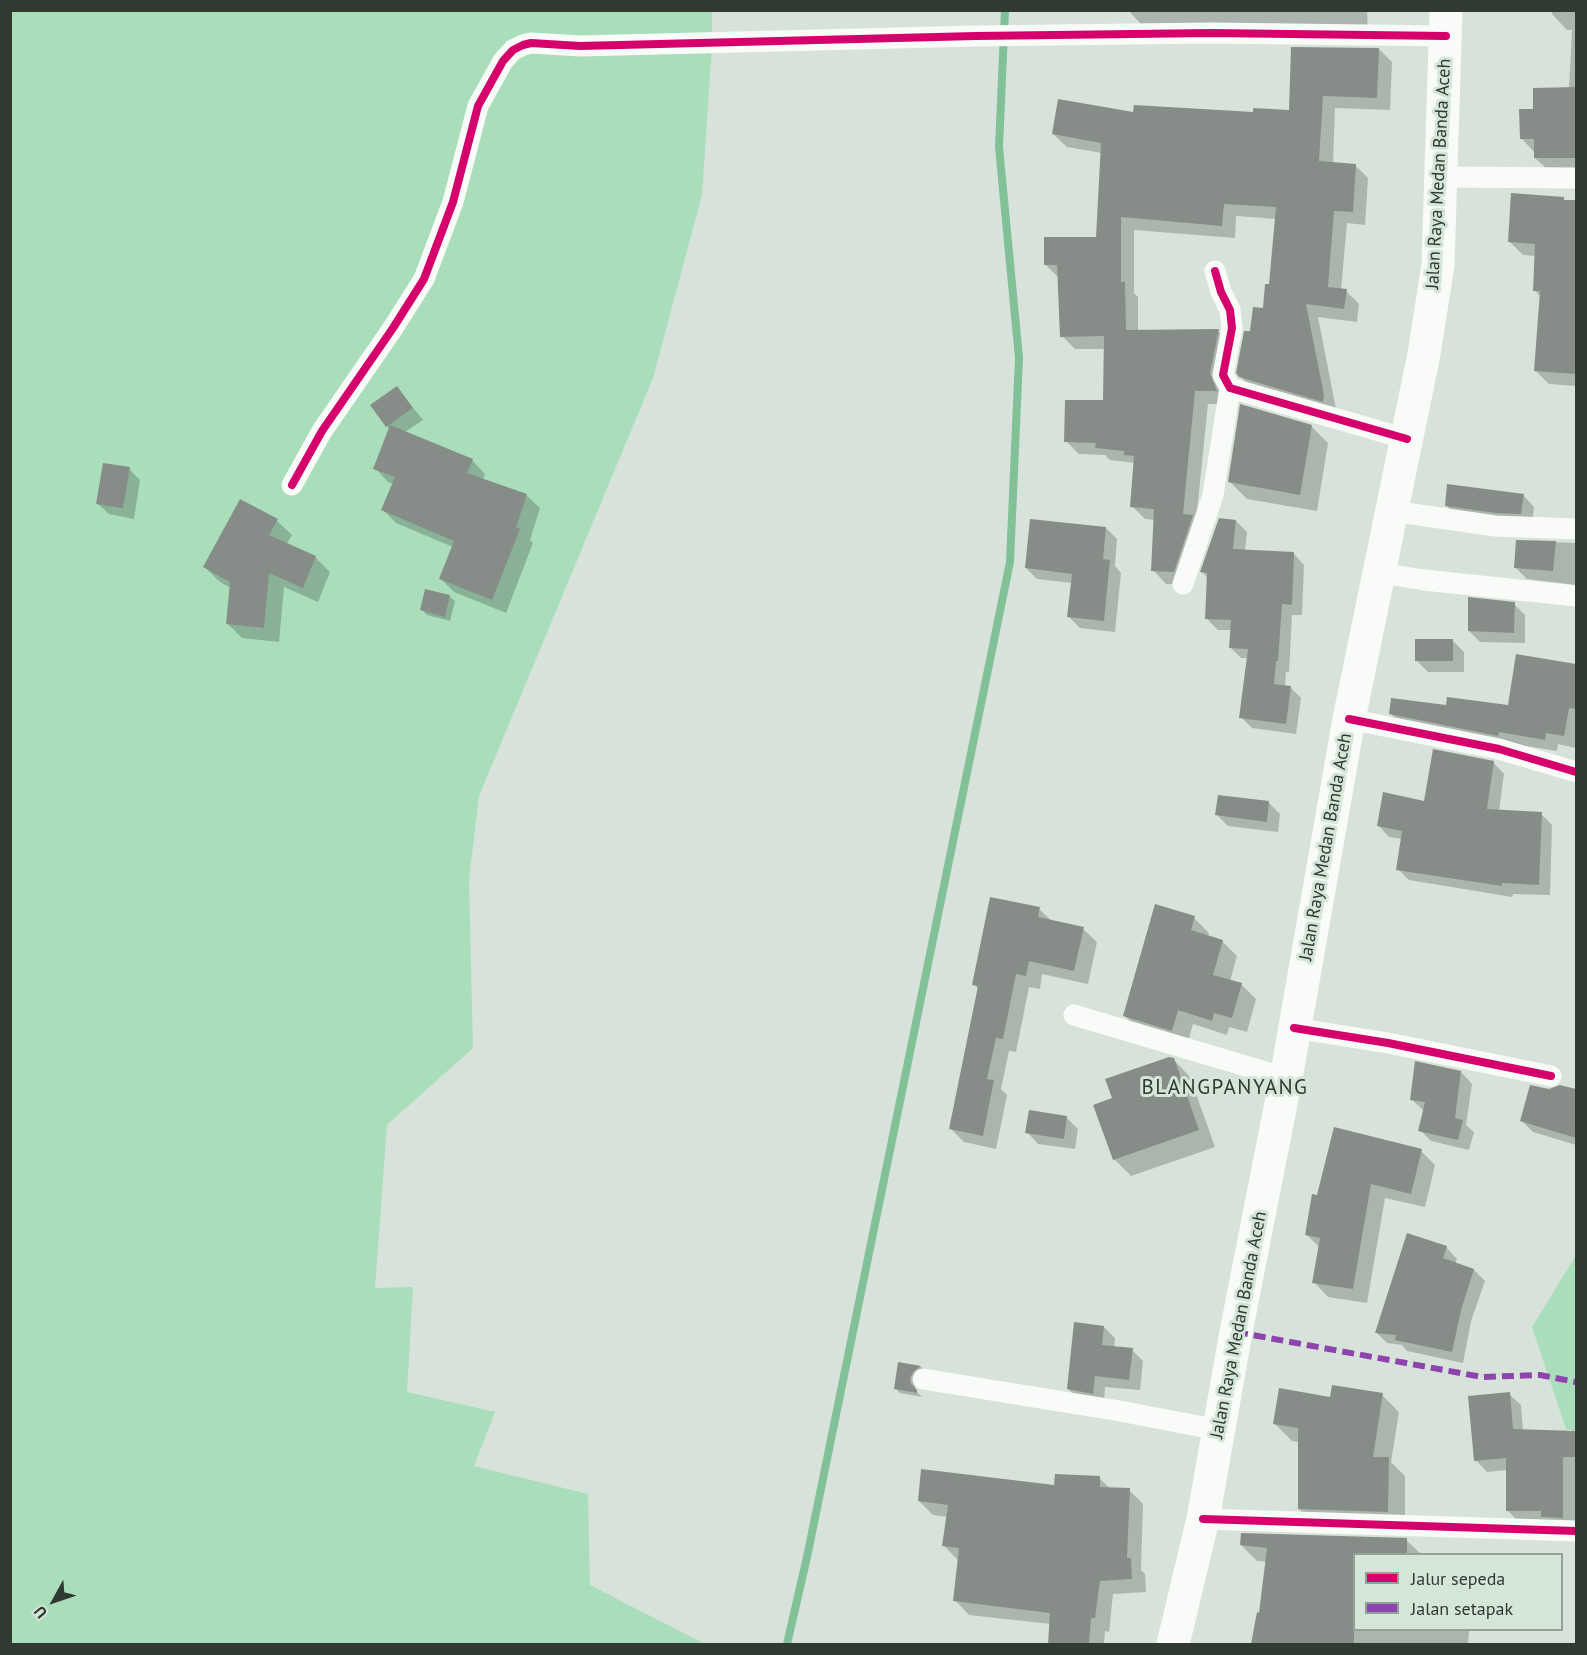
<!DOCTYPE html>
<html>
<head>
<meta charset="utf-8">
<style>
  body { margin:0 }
  #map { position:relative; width:1587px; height:1655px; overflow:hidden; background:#d7e2da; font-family:"PT Sans",sans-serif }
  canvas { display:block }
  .frame { position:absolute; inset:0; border:12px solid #313933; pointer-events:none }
  .legend { position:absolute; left:1353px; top:1553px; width:210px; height:78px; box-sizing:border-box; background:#d3e6d8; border:2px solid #92a196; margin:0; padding:8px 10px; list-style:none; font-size:18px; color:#313933 }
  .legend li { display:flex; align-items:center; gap:12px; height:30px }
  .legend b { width:30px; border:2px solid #92a196 }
  .north { position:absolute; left:24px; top:1571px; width:60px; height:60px; -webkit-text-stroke:4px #d3e6d8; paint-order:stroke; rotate:230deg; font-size:16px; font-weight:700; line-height:24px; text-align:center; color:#313933 }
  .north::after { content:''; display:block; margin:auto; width:21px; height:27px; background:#313933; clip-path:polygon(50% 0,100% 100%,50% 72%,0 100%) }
</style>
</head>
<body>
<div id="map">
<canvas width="1587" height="1655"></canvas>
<div class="frame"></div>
<ul class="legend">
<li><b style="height:8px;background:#d6006c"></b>Jalur sepeda</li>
<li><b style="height:8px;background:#8e44ad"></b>Jalan setapak</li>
</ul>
<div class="north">U</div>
</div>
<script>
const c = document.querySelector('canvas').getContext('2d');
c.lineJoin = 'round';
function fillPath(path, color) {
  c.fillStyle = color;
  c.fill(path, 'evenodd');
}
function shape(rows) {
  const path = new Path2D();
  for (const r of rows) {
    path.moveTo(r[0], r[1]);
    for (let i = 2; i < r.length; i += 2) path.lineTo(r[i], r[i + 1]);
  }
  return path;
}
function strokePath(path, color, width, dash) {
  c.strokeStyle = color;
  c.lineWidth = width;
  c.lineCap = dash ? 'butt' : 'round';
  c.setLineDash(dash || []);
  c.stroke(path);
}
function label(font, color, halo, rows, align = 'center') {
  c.font = font + ' "PT Sans",sans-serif';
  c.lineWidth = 6;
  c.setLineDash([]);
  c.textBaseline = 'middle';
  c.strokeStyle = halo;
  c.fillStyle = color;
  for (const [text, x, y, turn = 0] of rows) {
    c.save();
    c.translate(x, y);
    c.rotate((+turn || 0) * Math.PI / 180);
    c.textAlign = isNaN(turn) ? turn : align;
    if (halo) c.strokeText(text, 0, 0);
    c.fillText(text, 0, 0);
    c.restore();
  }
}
const green = shape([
  [11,11,712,11,712,45,702,195,653,378,479,796,469,880,473,1048,387,1125,375,1288,413,1287,407,1392,495,1412,474,1466,588,1494,590,1585,705,1644,11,1644],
  [1576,1255,1576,1431,1566,1429,1532,1327]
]);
const shadow = shape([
  [1367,10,1368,35,1141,24,1128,10],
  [1552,10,1576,10,1576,173,1551,173,1535,158,1535,153,1521,138,1535,110,1569,89,1572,30,1567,30,1552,14],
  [1379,49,1392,62,1390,110,1335,108,1333,164,1355,165,1368,178,1365,225,1347,223,1341,290,1346,291,1359,304,1357,322,1318,317,1336,409,1253,390,1240,376,1251,332,1264,310,1270,286,1277,219,1236,216,1235,238,1134,230,1134,293,1138,297,1138,332,1218,331,1231,344,1229,404,1208,404,1196,521,1187,584,1166,584,1153,570,1155,520,1145,519,1132,506,1135,463,1110,460,1105,455,1079,454,1066,441,1104,402,1105,349,1075,349,1062,336,1059,278,1046,265,1098,238,1102,153,1067,147,1053,134,1135,114,1254,113,1291,111],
  [1513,195,1576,201,1576,386,1549,384,1536,371,1541,297,1534,290,1536,256,1523,255,1510,242],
  [397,388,423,420,405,432,472,460,485,474,483,480,526,495,540,508,530,540,533,543,506,613,454,592,441,579,453,547,396,523,383,510,394,484,388,482,375,468,390,430,372,406],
  [1311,426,1328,443,1317,511,1247,499,1230,482],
  [129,469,140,480,134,519,109,514,97,503],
  [1523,495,1534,507,1532,525,1458,517,1446,505],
  [277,521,292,535,286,545,315,557,330,572,318,602,284,587,279,642,242,638,227,623,231,588,220,582,205,567],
  [1236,521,1247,532,1245,551,1294,554,1304,565,1302,615,1292,615,1289,672,1286,672,1285,687,1290,687,1301,698,1296,734,1252,728,1241,717,1248,658,1241,658,1230,647,1232,630,1218,630,1207,619,1208,578,1202,572],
  [1106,528,1117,539,1115,566,1121,573,1115,632,1080,628,1069,617,1072,583,1037,579,1026,568],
  [1518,541,1576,543,1576,585,1527,579,1515,567],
  [449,596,455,601,450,621,427,615,422,610],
  [1514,604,1525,615,1525,643,1480,642,1469,631],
  [1453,641,1464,652,1464,672,1428,672,1416,660],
  [1518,655,1576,666,1576,748,1558,744,1557,751,1403,726,1391,714,1447,707,1509,706],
  [1493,762,1504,774,1499,811,1541,814,1552,825,1550,895,1513,894,1512,897,1409,880,1398,869,1402,839,1389,837,1378,825,1425,802],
  [1269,803,1280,814,1278,832,1228,826,1217,815],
  [1039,909,1052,921,1083,929,1097,942,1088,984,1042,974,1040,989,1029,987,1016,1052,1009,1051,1001,1089,1007,1095,996,1149,964,1142,950,1128,979,990,974,984],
  [1194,918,1209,933,1208,937,1222,941,1237,956,1230,981,1241,984,1256,999,1247,1032,1229,1027,1227,1035,1193,1024,1187,1045,1140,1031,1125,1016],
  [1173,1059,1190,1077,1215,1147,1131,1176,1114,1159,1113,1099],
  [1461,1072,1472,1084,1466,1125,1474,1132,1469,1150,1431,1141,1420,1130,1424,1111,1411,1099],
  [1560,1086,1576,1091,1576,1145,1533,1132,1522,1121,1549,1090],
  [1067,1118,1078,1129,1075,1149,1038,1144,1027,1132],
  [1421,1151,1435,1165,1425,1207,1385,1198,1367,1303,1328,1297,1314,1282,1320,1248,1306,1234,1318,1196],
  [1446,1247,1457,1259,1455,1264,1474,1270,1485,1281,1471,1321,1463,1363,1407,1351,1402,1345,1387,1343,1376,1332],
  [1104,1327,1115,1338,1114,1348,1132,1350,1143,1361,1140,1390,1105,1387,1104,1404,1080,1400,1068,1389],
  [899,1363,921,1367,925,1372,915,1383,916,1391,922,1397,900,1393,895,1388],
  [1509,1394,1521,1405,1523,1431,1576,1432,1576,1529,1519,1522,1507,1510,1507,1470,1487,1472,1476,1460],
  [1382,1395,1399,1412,1391,1462,1405,1476,1405,1529,1316,1526,1299,1509,1299,1442,1292,1441,1275,1424],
  [1099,1478,1111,1489,1129,1490,1143,1504,1141,1570,1145,1574,1146,1592,1113,1594,1109,1632,1105,1631,1104,1644,1049,1644,1051,1624,969,1615,955,1600,959,1561,944,1546,948,1517,933,1515,919,1501,1056,1486],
  [1406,1540,1421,1554,1354,1554,1354,1630,1467,1630,1469,1631,1468,1644,1485,1644,1255,1644,1253,1642,1261,1615,1267,1562,1257,1561,1241,1545]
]);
const stream = shape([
  [787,1644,807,1557,1010,562,1019,358,999,147,1005,10]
]);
const building = shape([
  [1291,47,1379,48,1377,98,1323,96,1319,161,1356,164,1353,212,1334,211,1328,287,1347,289,1344,309,1306,304,1324,395,1323,402,1239,377,1236,373,1244,331,1250,331,1253,307,1263,308,1265,284,1269,284,1276,207,1224,204,1222,226,1121,217,1121,282,1125,282,1126,330,1219,329,1210,373,1217,391,1195,391,1183,514,1193,515,1174,572,1151,571,1154,509,1130,507,1134,456,1124,455,1124,451,1095,448,1096,443,1064,442,1065,400,1103,400,1104,336,1060,337,1057,265,1044,265,1044,237,1096,237,1101,143,1052,134,1058,99,1133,112,1134,105,1253,112,1253,108,1289,110],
  [1576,87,1576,158,1534,158,1534,139,1520,139,1519,109,1533,109,1533,88],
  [1511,193,1564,197,1564,200,1576,200,1576,374,1534,371,1540,291,1533,291,1535,244,1508,242],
  [397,386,413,408,386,427,370,405],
  [1240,404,1312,425,1300,495,1228,482],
  [390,425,473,459,467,473,527,494,516,527,520,529,492,600,439,579,454,541,381,510,395,477,373,469],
  [103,463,130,467,123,508,96,504],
  [1447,484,1524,494,1521,514,1496,513,1445,506],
  [240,499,278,519,269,535,316,556,303,588,269,573,264,628,226,624,230,582,203,567],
  [1219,518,1236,520,1233,549,1294,552,1292,605,1282,604,1278,661,1276,661,1274,684,1291,686,1286,724,1239,718,1248,649,1229,648,1231,620,1205,619,1207,573,1200,572],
  [1030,519,1106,527,1103,559,1110,560,1104,621,1067,617,1072,574,1025,568],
  [1516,540,1556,541,1553,571,1514,568],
  [425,589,450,595,445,617,420,610],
  [1468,597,1515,602,1514,633,1468,631],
  [1415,639,1453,639,1453,661,1415,661],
  [1516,654,1576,664,1576,709,1569,708,1564,736,1546,733,1545,740,1499,732,1498,736,1389,714,1391,698,1446,705,1447,697,1508,705],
  [1433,749,1494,761,1487,809,1542,812,1539,885,1502,883,1502,886,1396,870,1402,831,1377,826,1383,792,1424,801],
  [1218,795,1269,801,1267,822,1215,815],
  [990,897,1040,907,1038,917,1084,927,1074,971,1029,961,1026,976,1016,974,1003,1039,996,1038,987,1079,994,1080,983,1136,949,1129,978,986,972,985],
  [1155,904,1195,916,1191,930,1223,940,1213,975,1242,983,1232,1018,1214,1013,1212,1021,1178,1010,1172,1031,1123,1016],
  [1169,1057,1174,1058,1199,1130,1113,1160,1093,1105,1112,1098,1105,1079],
  [1415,1061,1461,1071,1455,1118,1463,1120,1458,1140,1418,1131,1425,1102,1410,1100],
  [1530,1085,1549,1089,1560,1085,1576,1089,1576,1138,1520,1121],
  [1029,1110,1067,1116,1064,1139,1025,1133],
  [1334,1127,1422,1149,1411,1194,1371,1184,1353,1289,1312,1283,1320,1238,1305,1235,1312,1194,1317,1195],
  [1407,1233,1447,1246,1443,1258,1474,1269,1461,1310,1452,1352,1395,1340,1396,1335,1375,1333],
  [1074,1322,1104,1326,1102,1345,1133,1348,1129,1380,1095,1376,1093,1394,1067,1389],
  [898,1362,921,1366,914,1371,910,1378,911,1384,917,1390,917,1393,894,1389],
  [1332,1385,1383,1393,1373,1457,1389,1457,1388,1512,1298,1509,1298,1428,1273,1424,1279,1388,1330,1397],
  [1510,1392,1513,1429,1576,1431,1576,1457,1563,1457,1563,1518,1541,1517,1541,1511,1506,1511,1506,1458,1474,1461,1468,1396],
  [921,1469,1054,1485,1055,1474,1100,1476,1100,1487,1130,1488,1127,1558,1131,1558,1132,1579,1100,1581,1095,1618,1091,1618,1089,1644,1048,1644,1050,1613,953,1601,959,1548,942,1546,948,1505,918,1501],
  [1241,1533,1407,1538,1407,1554,1354,1554,1354,1644,1251,1644,1257,1612,1259,1613,1267,1548,1240,1545]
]);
const street = shape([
  [1441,177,1576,178],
  [1215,271,1221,292,1230,310,1232,328,1223,375,1230,388,1407,439],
  [292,485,322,431,393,328,424,279,453,202,478,106,503,61,513,50,523,45,531,43,580,46,976,36,1211,33,1446,36],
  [1392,511,1495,526,1576,529],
  [1380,573,1424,580,1576,596],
  [1183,584,1213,495,1230,388],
  [1349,719,1499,749,1576,772],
  [1074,1015,1286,1078],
  [1294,1028,1388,1043,1551,1076],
  [923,1379,1120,1411,1219,1430],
  [1203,1519,1576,1531]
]);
const highway = shape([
  [1173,1644,1203,1519,1236,1332,1286,1078,1349,719,1424,354,1438,265,1446,10]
]);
const quiet = shape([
  [1236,1332,1482,1377,1540,1375,1576,1382]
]);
const cycleway = shape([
  [1215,271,1221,292,1230,310,1232,328,1223,375,1230,388,1407,439],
  [292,485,322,431,393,328,424,279,453,202,478,106,503,61,513,50,523,45,531,43,580,46,976,36,1211,33,1446,36],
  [1349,719,1499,749,1576,772],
  [1294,1028,1388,1043,1551,1076],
  [1203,1519,1576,1531]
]);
const streetNames = [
  ["Jalan Raya Medan Banda Aceh",1439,174,-87],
  ["Jalan Raya Medan Banda Aceh",1326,847,-80],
  ["Jalan Raya Medan Banda Aceh",1239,1325,-79]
];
const quarterNames = [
  ["BLANGPANYANG",1225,1088]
];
fillPath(green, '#aadebb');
fillPath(shadow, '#0003');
strokePath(stream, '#82c098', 8);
fillPath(building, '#868d88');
strokePath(street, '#f9fbf9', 21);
strokePath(highway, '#f9fbf9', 33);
strokePath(quiet, '#8e44ad', 6, [12, 6]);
strokePath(cycleway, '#d6006c', 8);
label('18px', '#313933', '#d3e6d8', streetNames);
c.letterSpacing = '1.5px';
label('21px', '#313933', '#d3e6d8', quarterNames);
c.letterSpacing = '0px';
</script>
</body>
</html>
